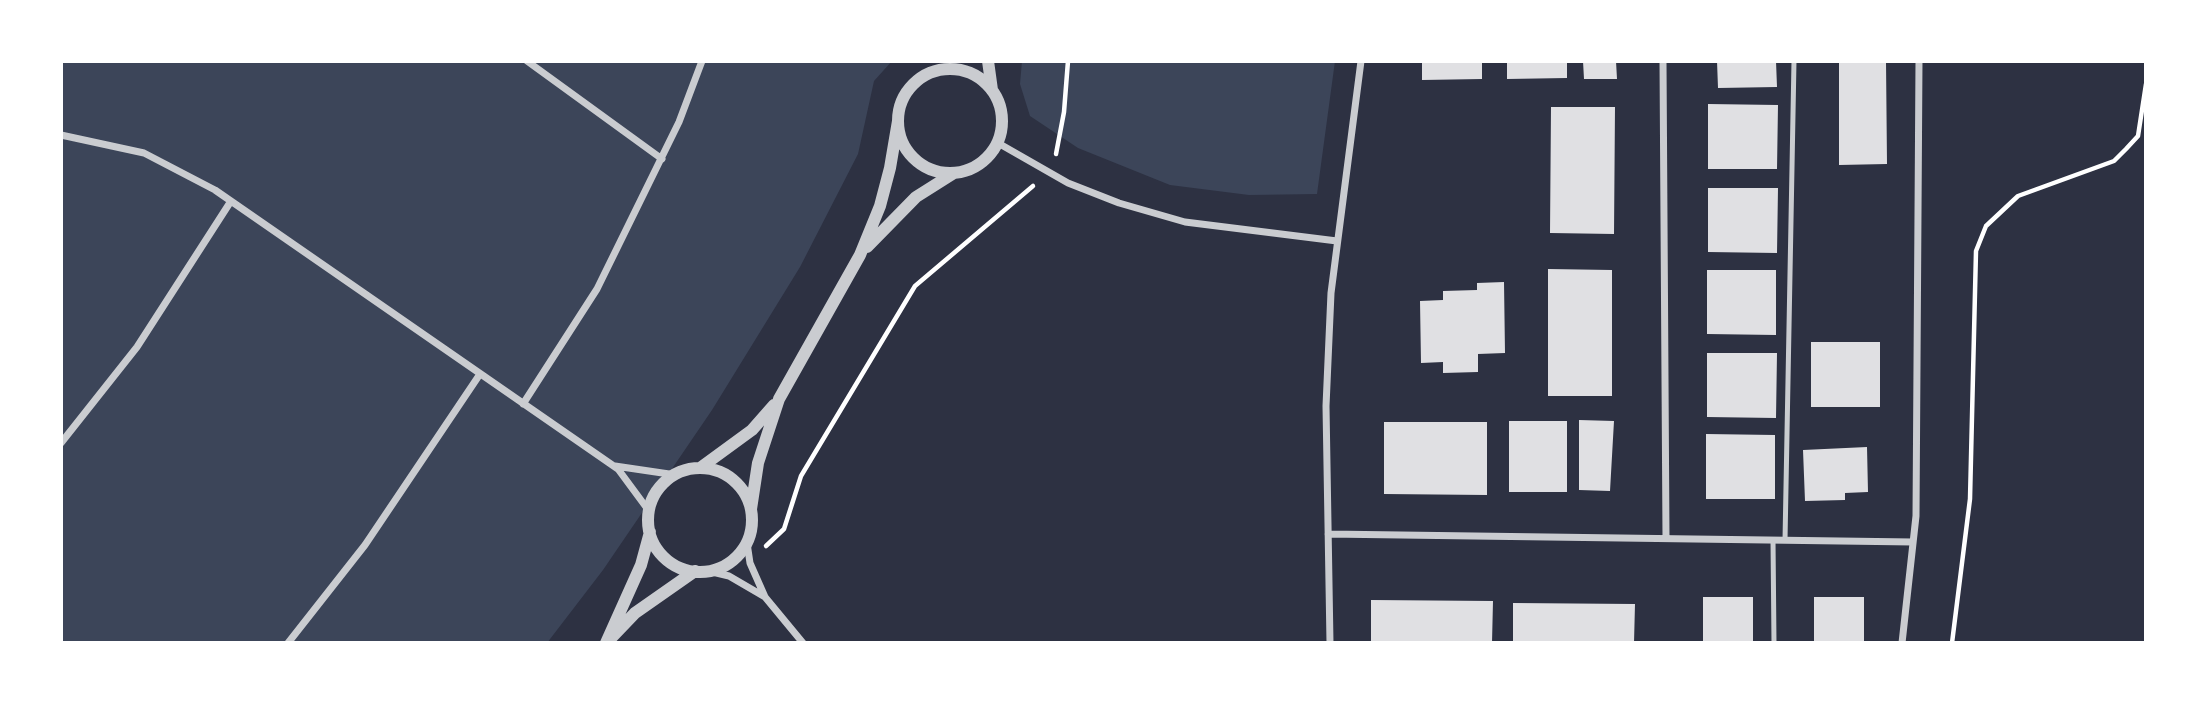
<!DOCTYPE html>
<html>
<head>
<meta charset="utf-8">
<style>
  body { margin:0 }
  #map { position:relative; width:2207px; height:704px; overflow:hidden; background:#2d3142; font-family:Ubuntu,sans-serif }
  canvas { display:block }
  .frame { position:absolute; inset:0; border:63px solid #fff; pointer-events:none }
</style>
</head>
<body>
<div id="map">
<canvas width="2207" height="704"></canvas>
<div class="frame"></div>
</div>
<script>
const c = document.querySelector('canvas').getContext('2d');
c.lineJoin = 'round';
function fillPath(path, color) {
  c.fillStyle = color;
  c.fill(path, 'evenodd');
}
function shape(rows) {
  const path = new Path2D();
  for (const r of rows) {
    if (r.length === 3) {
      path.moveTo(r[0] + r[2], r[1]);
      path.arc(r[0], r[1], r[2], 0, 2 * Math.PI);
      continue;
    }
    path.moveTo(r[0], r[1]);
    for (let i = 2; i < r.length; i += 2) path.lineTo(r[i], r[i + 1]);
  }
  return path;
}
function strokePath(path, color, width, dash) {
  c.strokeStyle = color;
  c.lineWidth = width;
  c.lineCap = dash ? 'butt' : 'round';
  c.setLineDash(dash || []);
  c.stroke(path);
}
const green = shape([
  [61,61,892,61,874,81,858,154,800,267,712,410,603,570,547,643,61,643],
  [1022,61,1335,61,1317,194,1249,195,1170,185,1078,148,1030,116,1020,84]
]);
const building = shape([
  [1422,61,1482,61,1482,79,1422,80],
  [1507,61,1567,61,1567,78,1507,79],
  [1583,61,1616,61,1617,79,1584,79],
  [1717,61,1776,61,1777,87,1718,88],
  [1839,61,1886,61,1887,164,1839,165],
  [1708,104,1778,105,1777,169,1708,169],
  [1551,107,1615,107,1614,234,1550,233],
  [1708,188,1778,188,1777,253,1708,252],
  [1548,269,1612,270,1612,396,1548,396],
  [1707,270,1776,270,1776,335,1707,334],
  [1504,282,1505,353,1478,354,1478,372,1443,373,1443,362,1421,363,1420,301,1443,300,1443,291,1477,290,1477,283],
  [1811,342,1880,342,1880,407,1811,407],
  [1707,353,1777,353,1776,418,1707,417],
  [1579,420,1614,421,1610,491,1579,490],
  [1509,421,1567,421,1567,492,1509,492],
  [1384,422,1487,422,1487,495,1384,494],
  [1706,434,1775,435,1775,499,1706,499],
  [1867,447,1868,492,1845,493,1845,500,1805,501,1803,450],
  [1703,597,1753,597,1753,643,1703,643],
  [1814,597,1864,597,1864,643,1814,643],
  [1371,600,1493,601,1492,643,1371,643],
  [1513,603,1635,604,1634,643,1513,643]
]);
const path = shape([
  [1056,154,1064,112,1068,61],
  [766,546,784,529,801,476,915,286,1033,186],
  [1952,643,1970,499,1976,251,1986,226,2018,196,2114,161,2126,149,2138,136,2146,84]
]);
const service = shape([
  [1773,540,1774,643],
  [1785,540,1794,61]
]);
const minor = shape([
  [527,61,662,159],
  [1663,61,1666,538],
  [61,135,144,153,215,190,618,469,649,511],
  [998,143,1068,183,1119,203,1185,222,1337,241],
  [523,404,597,289,679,122,702,61],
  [61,443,137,347,231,201],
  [615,466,676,475],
  [1328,534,1913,542],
  [747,543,750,563,765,597,803,643],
  [708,571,729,576,765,597],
  [288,643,365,545,480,374],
  [1330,643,1326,406,1331,293,1361,61],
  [1902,643,1916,516,1919,61]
]);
const tertiary = shape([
  [988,61,992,90],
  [950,121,52],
  [867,247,916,197,954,173],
  [700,468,752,430,774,405],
  [700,520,52],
  [751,509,758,463,779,399,860,255,880,206,890,168,898,121],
  [612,637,635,613,695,571],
  [606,643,641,565,650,532]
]);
fillPath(green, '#3c4559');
fillPath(building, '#e0e0e3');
strokePath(path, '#fff', 4.5);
strokePath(service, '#caccd0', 5);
strokePath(minor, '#caccd0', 7);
strokePath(tertiary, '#caccd0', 12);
</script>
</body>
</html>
